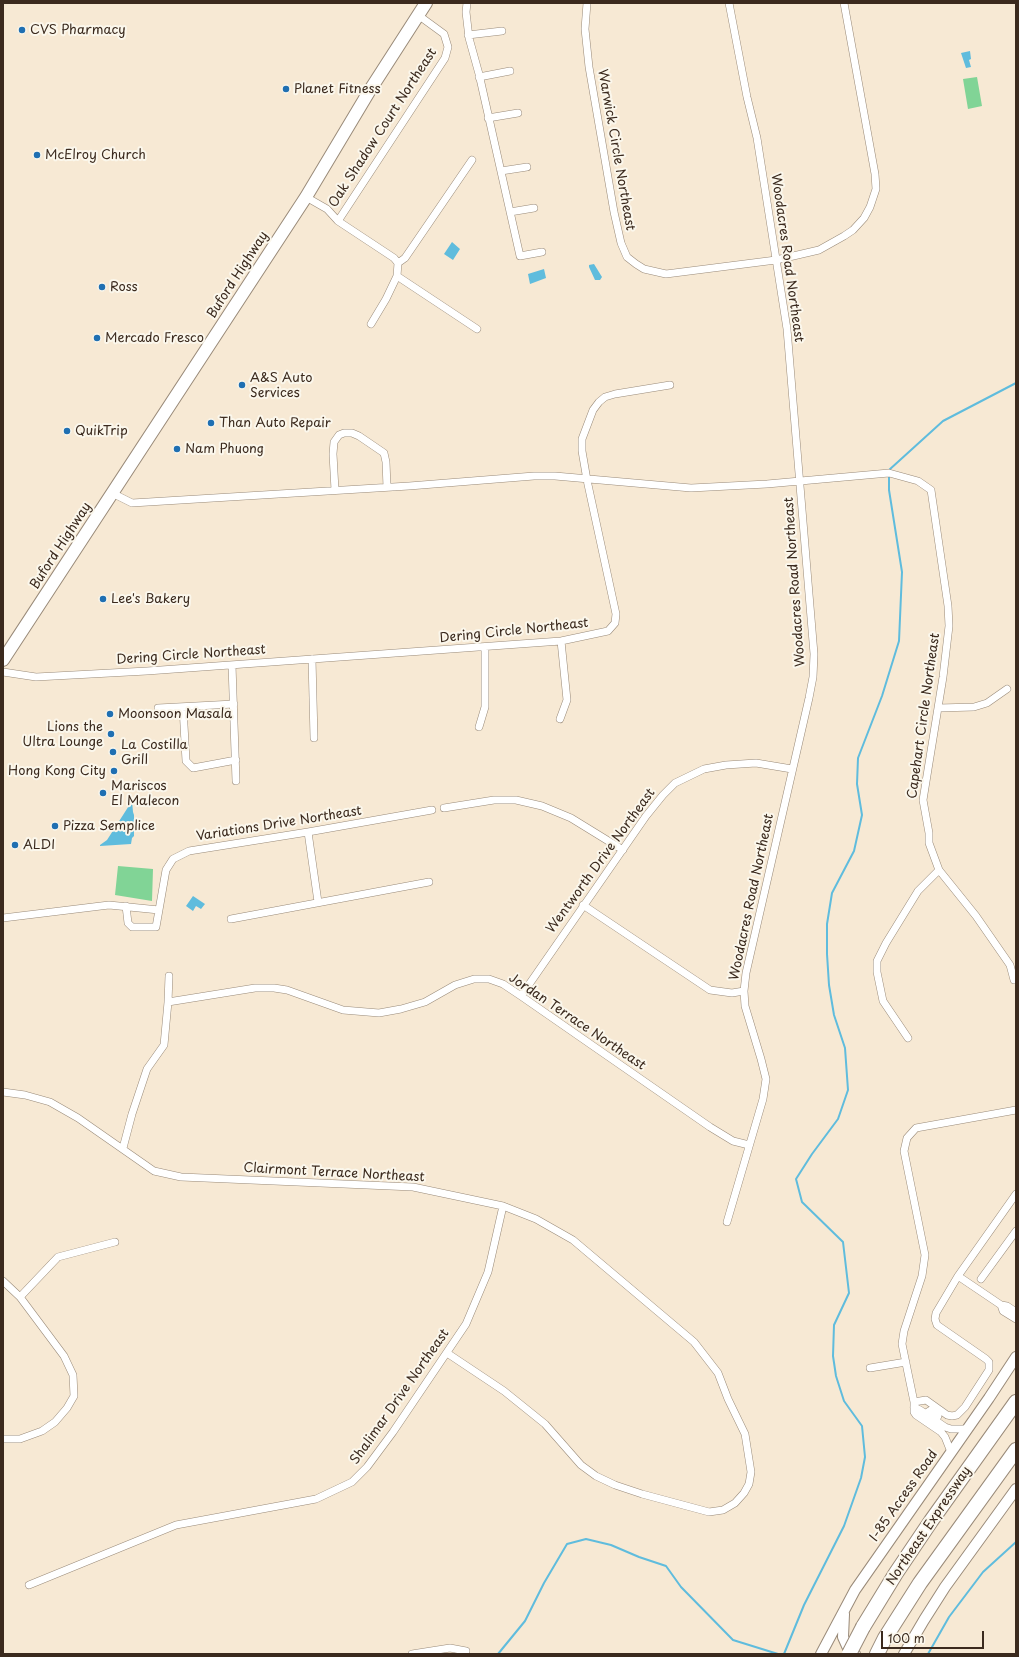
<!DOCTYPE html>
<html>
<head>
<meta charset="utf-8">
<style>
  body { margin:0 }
  #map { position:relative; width:1019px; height:1657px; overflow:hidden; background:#f7e9d4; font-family:"Playpen Sans",sans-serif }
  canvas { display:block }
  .frame { position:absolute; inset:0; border:4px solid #3b2a1e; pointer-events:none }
  .scale { position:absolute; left:881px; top:1631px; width:103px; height:18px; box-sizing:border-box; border:2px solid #3b2a1e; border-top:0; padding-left:5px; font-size:12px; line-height:14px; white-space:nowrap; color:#3b2a1e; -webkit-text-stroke:3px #fbf7ec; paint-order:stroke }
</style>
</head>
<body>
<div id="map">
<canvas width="1019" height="1657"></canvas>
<div class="frame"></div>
<div class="scale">100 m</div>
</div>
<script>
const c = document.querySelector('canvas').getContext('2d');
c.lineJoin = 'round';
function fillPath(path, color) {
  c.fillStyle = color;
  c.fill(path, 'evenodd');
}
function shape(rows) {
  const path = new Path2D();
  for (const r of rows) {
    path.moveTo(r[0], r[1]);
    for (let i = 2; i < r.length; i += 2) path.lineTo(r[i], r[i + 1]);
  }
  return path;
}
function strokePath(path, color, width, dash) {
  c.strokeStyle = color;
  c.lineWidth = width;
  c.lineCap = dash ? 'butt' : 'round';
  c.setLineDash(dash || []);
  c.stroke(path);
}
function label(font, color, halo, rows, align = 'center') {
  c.font = font + ' "Playpen Sans",sans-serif';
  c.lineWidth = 4;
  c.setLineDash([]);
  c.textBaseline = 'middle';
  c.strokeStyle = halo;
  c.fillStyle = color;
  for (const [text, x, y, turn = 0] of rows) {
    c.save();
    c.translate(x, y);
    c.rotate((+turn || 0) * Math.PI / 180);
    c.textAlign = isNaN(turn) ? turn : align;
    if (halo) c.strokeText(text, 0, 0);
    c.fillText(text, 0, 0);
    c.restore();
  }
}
const green = shape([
  [977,77,982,106,968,109,963,79],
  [118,866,153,869,152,901,115,895]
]);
const water = shape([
  [970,51,971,59,969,60,971,67,966,68,961,53],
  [452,242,460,249,453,260,444,254],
  [594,264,602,277,600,280,595,280,589,267,589,265],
  [544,269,546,278,530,284,528,274],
  [132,801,133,812,134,815,134,836,132,838,131,844,100,846,100,845,107,840],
  [193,896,205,904,201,909,196,906,193,911,186,906]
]);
const stream = shape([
  [498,1654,525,1621,544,1583,567,1544,586,1539,611,1545,639,1557,666,1566,681,1587,733,1640,778,1654],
  [784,1654,804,1605,844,1526,861,1478,865,1457,862,1426,844,1401,836,1376,833,1356,834,1325,849,1293,843,1242,802,1202,796,1179,812,1154,838,1119,848,1090,845,1048,834,1015,829,985,827,954,827,924,832,893,854,851,862,815,857,784,858,758,882,696,899,641,902,572,889,490,889,470,943,421,1016,383],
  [928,1654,949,1617,983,1572,1016,1542]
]);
const minor = shape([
  [467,3,466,12,469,38,479,74,520,256,542,252],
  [587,3,585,29,589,67,614,212,621,243,627,257,636,264,644,269,666,274,776,260,819,250,844,236,853,230,864,218,870,207,876,189,875,174,844,3],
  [468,35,502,31],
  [479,77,510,71],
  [488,118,518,113],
  [501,171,527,167],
  [306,197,327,209,338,221,394,258,398,263,397,276,477,329],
  [510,212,534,208],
  [338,221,445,58,448,47,444,34,418,15],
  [398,263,405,258,472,160],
  [371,324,386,299,397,276],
  [335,490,333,454,334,442,339,435,344,433,352,433,359,436,384,453,386,462,387,487],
  [112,493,132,503,409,486,534,476,555,476,691,488,767,484,889,473,918,481,931,490,948,606,949,626,943,677,923,800,929,833,929,843,939,870,976,916,1010,965,1014,980],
  [312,659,314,738],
  [232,665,236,781],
  [3,672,36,677,147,671,561,641,608,631,615,623,616,614,587,480,582,451,582,439,593,410,599,402,605,397,615,394,670,385],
  [183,707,186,761,193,768,236,760],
  [158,708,234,704],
  [939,708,974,707,987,703,1007,689],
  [560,719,567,700,561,641],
  [479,727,485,707,485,647],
  [444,808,494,800,516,800,542,806,571,818,623,850],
  [308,832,318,902],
  [583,905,710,990,732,993,744,991],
  [126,906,128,923,132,927,156,927,159,910],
  [3,918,109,905,159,910,166,870,173,859,189,851,308,832,432,810],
  [231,919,429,882],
  [521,996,646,816,663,795,675,783,704,769,726,765,756,763,792,769],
  [168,1002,255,988,274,988,287,990,343,1010,379,1013,401,1009,425,1002,455,985,474,979,489,979,503,984,521,996,710,1127,733,1141,749,1145],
  [908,1038,883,1001,877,972,877,961,886,943,918,891,939,870],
  [3,1092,25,1095,50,1102,78,1118,154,1171,181,1177,413,1187,503,1206,536,1219,573,1240,694,1342,718,1373,728,1399,745,1434,751,1472,749,1484,744,1493,735,1503,723,1510,709,1512,642,1494,615,1485,596,1476,581,1465,545,1424,504,1391,447,1353],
  [123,1148,132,1114,147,1069,164,1045,168,1002,169,976],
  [1016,1194,958,1276,1001,1305,1007,1306,1016,1312],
  [727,1222,763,1099,766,1079,761,1059,745,1006,744,991,746,973,809,698,813,677,814,654,787,329,757,138,747,97,729,3],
  [981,1279,1016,1231],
  [3,1281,20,1297,64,1356,73,1375,74,1396,67,1408,55,1422,42,1431,20,1439,3,1439],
  [20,1297,58,1257,115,1242],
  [1001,1305,1003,1311,1016,1319],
  [870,1368,906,1362],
  [914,1402,926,1400,947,1415,952,1416,957,1415,965,1407,989,1370,989,1362,986,1359,937,1325,935,1319,936,1313,958,1276],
  [914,1407,920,1410,945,1427,951,1429,967,1429],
  [923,1415,931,1410,937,1414,938,1416,934,1424],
  [951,1452,945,1437,941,1432,916,1415,914,1412,914,1402,902,1344,904,1331,922,1276,925,1255,904,1151,907,1138,916,1128,1016,1110],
  [29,1585,176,1525,316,1499,352,1482,367,1467,393,1432,466,1324,488,1272,503,1206],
  [412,1654,450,1648,466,1651]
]);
const secondary = shape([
  [844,1614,843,1637,847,1646,855,1654],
  [821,1654,855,1590,989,1398,1016,1357],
  [904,1654,924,1620,945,1587,1016,1489]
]);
const primary = shape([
  [3,660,306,197,370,90,426,3]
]);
const motorway = shape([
  [863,1627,896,1573,931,1521,1016,1402],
  [877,1654,885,1638,920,1583,1016,1450]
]);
const motorwayBridge = shape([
  [849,1654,863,1627]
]);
const markers = [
  [22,30,4,"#1f6fb2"],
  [286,89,4,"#1f6fb2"],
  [37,155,4,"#1f6fb2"],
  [102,287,4,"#1f6fb2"],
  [97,338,4,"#1f6fb2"],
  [242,385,4,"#1f6fb2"],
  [211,423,4,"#1f6fb2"],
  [67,431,4,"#1f6fb2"],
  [177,449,4,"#1f6fb2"],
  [103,599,4,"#1f6fb2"],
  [110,714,4,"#1f6fb2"],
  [111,734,4,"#1f6fb2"],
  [113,752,4,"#1f6fb2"],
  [114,771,4,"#1f6fb2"],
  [103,793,4,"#1f6fb2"],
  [55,826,4,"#1f6fb2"],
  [15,845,4,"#1f6fb2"]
];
const poiNames = [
  ["CVS Pharmacy",30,30],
  ["Planet Fitness",294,89],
  ["McElroy Church",45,155],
  ["Ross",110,287],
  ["Mercado Fresco",105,338],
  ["A&S Auto",250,378],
  ["Services",250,393],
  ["Than Auto Repair",219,423],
  ["QuikTrip",75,431],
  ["Nam Phuong",185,449],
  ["Lee's Bakery",111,599],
  ["Moonsoon Masala",118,714],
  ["Lions the",103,727,"right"],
  ["Ultra Lounge",103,742,"right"],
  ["La Costilla",121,745],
  ["Grill",121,760],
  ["Hong Kong City",106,771,"right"],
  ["Mariscos",111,786],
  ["El Malecon",111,801],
  ["Pizza Semplice",63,826],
  ["ALDI",23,845]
];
const streetNames = [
  ["Oak Shadow Court Northeast",383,128,-57],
  ["Warwick Circle Northeast",616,150,80],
  ["Woodacres Road Northeast",787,258,82],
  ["Buford Highway",238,275,-57],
  ["Buford Highway",61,546,-57],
  ["Woodacres Road Northeast",795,582,-94],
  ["Dering Circle Northeast",514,631,-6],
  ["Dering Circle Northeast",191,655,-4],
  ["Capehart Circle Northeast",924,716,-82],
  ["Variations Drive Northeast",279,824,-9],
  ["Wentworth Drive Northeast",601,861,-54],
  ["Woodacres Road Northeast",752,897,-78],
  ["Jordan Terrace Northeast",577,1022,34],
  ["Clairmont Terrace Northeast",334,1173,3],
  ["Shalimar Drive Northeast",400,1397,-55],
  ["I-85 Access Road",904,1496,-55],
  ["Northeast Expressway",929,1526,-56]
];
fillPath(green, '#81d496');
fillPath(water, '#5fbcdd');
strokePath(stream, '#5fbcdd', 2);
strokePath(minor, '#998a79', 8);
strokePath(secondary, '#998a79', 12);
strokePath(primary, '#998a79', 14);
strokePath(motorway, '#998a79', 16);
strokePath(minor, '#fff', 7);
strokePath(secondary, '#fff', 10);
strokePath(primary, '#fff', 12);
strokePath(motorway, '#fff', 14);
strokePath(motorwayBridge, '#998a79', 16, []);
strokePath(motorwayBridge, '#fff', 14);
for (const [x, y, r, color] of markers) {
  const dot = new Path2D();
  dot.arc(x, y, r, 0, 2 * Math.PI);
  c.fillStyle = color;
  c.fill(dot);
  strokePath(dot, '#fbf7ec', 1.5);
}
label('13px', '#3b2a1e', '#fbf7ec', poiNames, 'left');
label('13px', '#3b2a1e', '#fbf7ec', streetNames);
</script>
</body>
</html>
